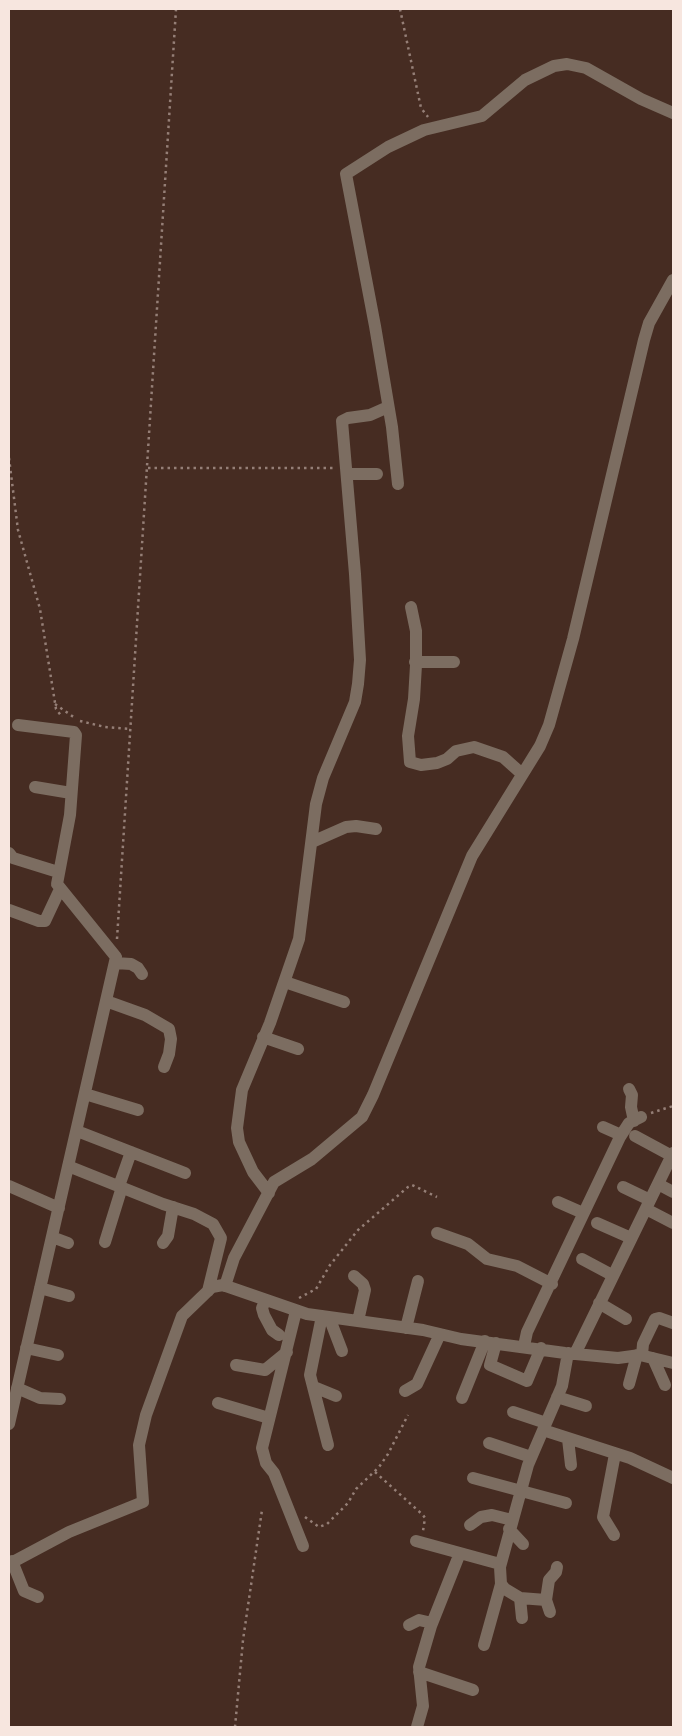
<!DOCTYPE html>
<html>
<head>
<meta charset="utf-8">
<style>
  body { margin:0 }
  #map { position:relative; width:682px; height:1736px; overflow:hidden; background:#462c22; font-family:Raleway,sans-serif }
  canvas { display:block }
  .frame { position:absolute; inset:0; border:10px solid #f7e6df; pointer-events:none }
</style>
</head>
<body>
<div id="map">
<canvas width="682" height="1736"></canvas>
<div class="frame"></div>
</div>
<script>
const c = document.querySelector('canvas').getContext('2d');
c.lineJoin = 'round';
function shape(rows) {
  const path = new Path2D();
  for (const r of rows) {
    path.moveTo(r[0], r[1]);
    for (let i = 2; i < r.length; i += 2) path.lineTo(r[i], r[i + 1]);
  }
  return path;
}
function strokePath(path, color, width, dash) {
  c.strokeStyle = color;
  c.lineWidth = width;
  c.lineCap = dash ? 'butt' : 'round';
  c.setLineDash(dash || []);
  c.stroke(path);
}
const path = shape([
  [400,9,421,108,428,117],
  [9,458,18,530,40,609,56,709,62,717],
  [148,468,335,468],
  [55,704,75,718],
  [80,721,105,727,130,729],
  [117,939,176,9],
  [651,1113,673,1106],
  [299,1298,316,1289,330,1265,358,1230,408,1187,412,1185,437,1197],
  [375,1472,423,1515,425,1518,423,1531],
  [305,1517,319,1527,327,1524,348,1503,356,1489,379,1467,388,1454,408,1415],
  [235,1727,243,1640,262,1510]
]);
const street = shape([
  [347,474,377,474],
  [398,484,392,427,375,326,346,174,388,147,424,130,482,116,525,80,554,66,567,64,586,68,641,99,673,113],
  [411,607,416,631,416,665,414,699,408,736,410,762,421,765,437,763,447,759,456,751,474,747,503,757,522,774],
  [415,662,454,662],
  [35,787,71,793],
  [312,842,346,827,356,826,376,829],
  [9,853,13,858,58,872],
  [9,910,39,921,45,921,60,889],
  [115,963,131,964,138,968,142,974],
  [285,982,344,1002],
  [106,1001,145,1015,169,1029,171,1039,169,1054,164,1067],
  [263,1037,298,1049],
  [629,1089,632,1095,631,1107,634,1121],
  [85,1094,138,1110],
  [603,1127,621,1135],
  [77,1131,185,1173],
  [635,1136,672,1156],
  [68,1166,163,1204,194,1214,213,1224,221,1238,208,1291],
  [658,1184,673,1192],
  [9,1186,59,1208],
  [119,1186,131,1152],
  [623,1187,650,1200],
  [269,1193,253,1172,239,1142,237,1128,242,1090,270,1023,299,939,316,804,323,778,355,702,358,684,360,660,355,574,342,421,348,418,370,415,388,407],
  [558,1202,583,1213],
  [646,1209,673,1223],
  [597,1223,631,1238],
  [437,1233,468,1244,487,1259,517,1266,552,1284],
  [52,1237,68,1243],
  [105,1242,122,1187],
  [163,1243,168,1236,173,1207],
  [582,1259,612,1275],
  [354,1276,363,1284,365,1290,358,1321],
  [225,1286,234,1258,274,1182,312,1159,362,1117,373,1095,472,856,540,746,549,725,573,639,644,340,649,323,673,280],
  [40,1288,69,1296],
  [265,1301,262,1308,264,1315,272,1330,279,1335],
  [599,1303,626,1319],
  [296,1311,262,1448,266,1463,274,1473,303,1546],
  [322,1316,310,1375,328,1445],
  [329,1317,342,1351],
  [406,1328,418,1281],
  [496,1343,490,1365,527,1381,541,1348],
  [524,1346,527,1332,620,1137,629,1123,641,1117],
  [26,1348,58,1355],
  [575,1354,673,1153],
  [642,1355,643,1344,655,1319,659,1318,673,1323],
  [653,1358,665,1385],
  [236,1365,265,1370,287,1352],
  [629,1384,637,1355],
  [314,1387,336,1396],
  [17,1388,40,1398,60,1399],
  [405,1391,417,1384,440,1334],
  [557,1397,586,1406],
  [462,1398,485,1341],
  [218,1403,269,1418],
  [513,1412,546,1423],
  [9,1424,116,957,57,884,70,815,76,735,74,732,18,725],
  [543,1430,630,1458,673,1478],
  [568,1439,571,1465],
  [489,1443,531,1457],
  [473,1478,566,1503],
  [470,1525,481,1517,492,1515,512,1520],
  [509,1529,523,1544],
  [614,1535,603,1517,615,1454],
  [416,1541,500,1564],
  [12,1561,24,1591,38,1597],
  [9,1564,69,1532,143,1502,139,1445,146,1415,182,1316,212,1287,223,1285,307,1314,423,1330,461,1339,565,1353,618,1358,640,1355,673,1363],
  [520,1598,522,1618],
  [546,1600,549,1580,556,1572,557,1567],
  [550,1612,546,1600,520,1598,505,1589,501,1584,500,1567,528,1465,562,1386,568,1353],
  [409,1625,419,1620,432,1623],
  [484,1645,501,1584],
  [419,1672,473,1690],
  [417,1727,423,1706,419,1667,431,1626,460,1553]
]);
strokePath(path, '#957f77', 2.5, [2.5, 4]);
strokePath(street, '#7c6d61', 12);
</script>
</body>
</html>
